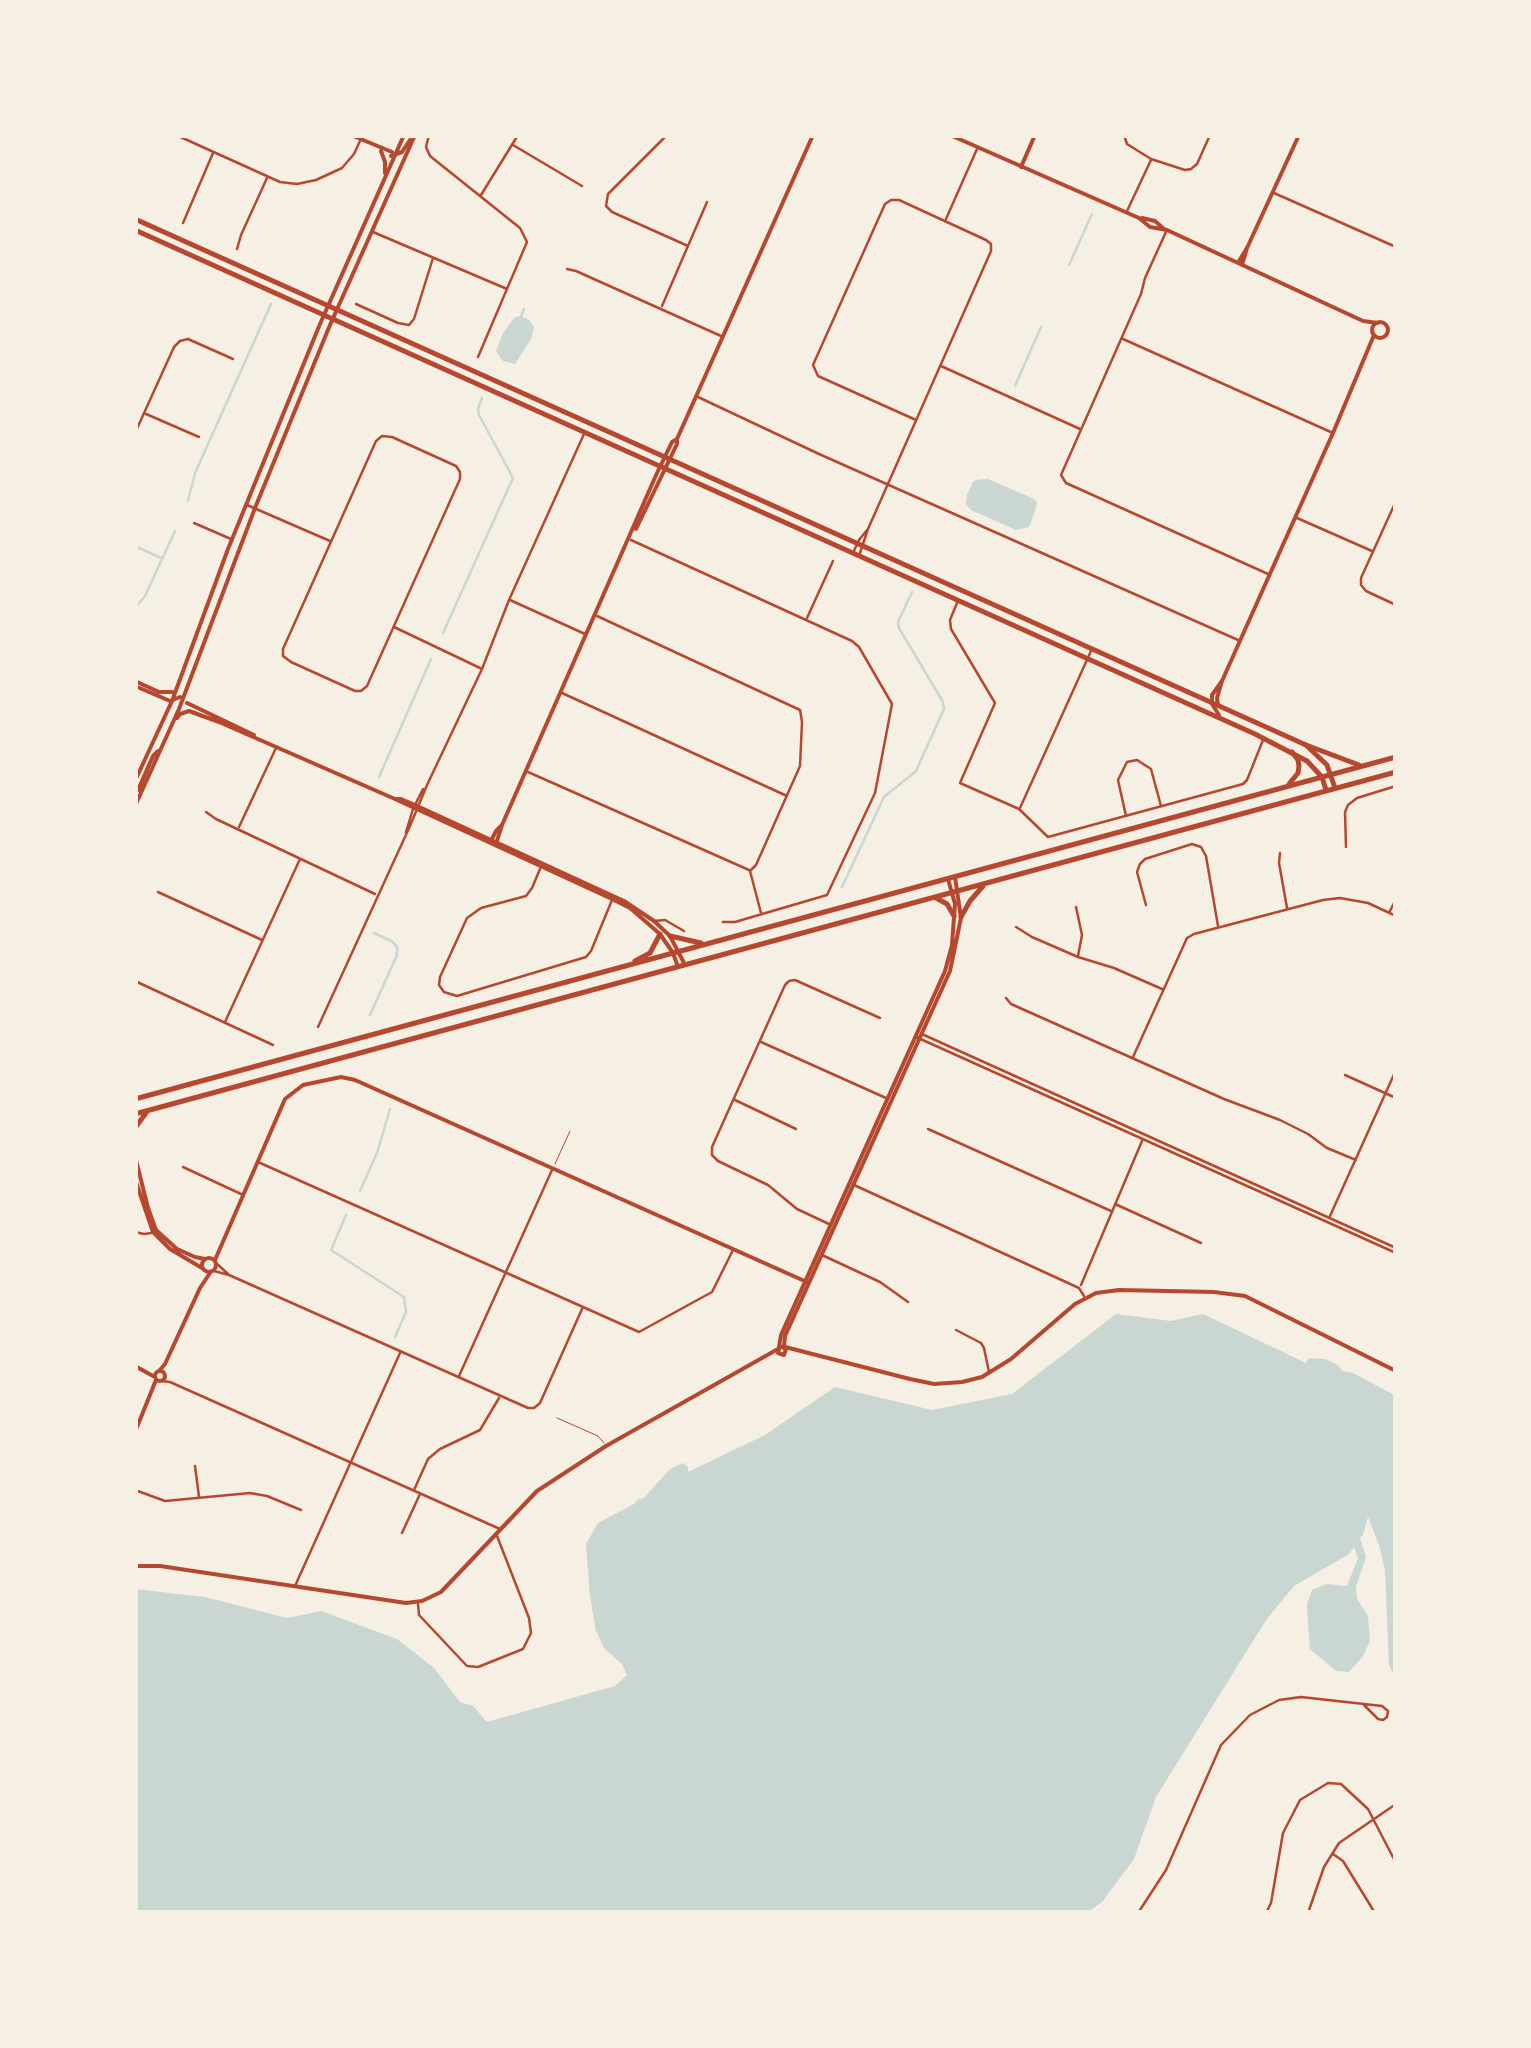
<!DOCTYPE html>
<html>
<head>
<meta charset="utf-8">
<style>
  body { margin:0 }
  #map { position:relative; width:1531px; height:2048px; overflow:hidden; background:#f6efe4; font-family:Cabin,sans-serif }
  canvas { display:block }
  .frame { position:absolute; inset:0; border:138px solid #f6efe4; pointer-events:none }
</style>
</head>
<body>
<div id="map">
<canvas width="1531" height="2048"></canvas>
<div class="frame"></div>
</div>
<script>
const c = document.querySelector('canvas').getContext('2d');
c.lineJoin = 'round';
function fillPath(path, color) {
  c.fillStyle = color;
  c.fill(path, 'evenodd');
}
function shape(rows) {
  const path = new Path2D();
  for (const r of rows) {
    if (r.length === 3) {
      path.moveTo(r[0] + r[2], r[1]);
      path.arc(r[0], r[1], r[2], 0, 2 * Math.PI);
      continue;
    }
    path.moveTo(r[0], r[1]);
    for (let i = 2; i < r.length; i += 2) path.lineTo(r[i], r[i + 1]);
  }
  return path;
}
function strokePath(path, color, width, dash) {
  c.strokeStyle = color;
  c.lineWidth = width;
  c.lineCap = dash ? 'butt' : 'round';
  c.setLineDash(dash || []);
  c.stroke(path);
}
const water = shape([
  [521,316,529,320,534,327,531,339,515,364,503,361,496,351,503,333,515,317],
  [988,479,1034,499,1037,502,1035,511,1029,527,1016,530,971,510,966,504,967,495,973,482,976,480],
  [1116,1314,1171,1321,1203,1314,1306,1363,1309,1358,1325,1359,1338,1365,1342,1371,1353,1373,1396,1396,1396,1680,1389,1665,1385,1570,1379,1545,1368,1517,1363,1535,1360,1538,1366,1557,1356,1587,1357,1599,1368,1616,1370,1641,1363,1656,1349,1672,1336,1671,1310,1649,1308,1626,1307,1604,1312,1590,1326,1584,1347,1586,1358,1558,1354,1547,1349,1554,1294,1586,1266,1620,1156,1797,1134,1859,1102,1902,1086,1913,135,1913,135,1589,205,1597,287,1618,321,1611,397,1639,434,1668,460,1702,473,1706,487,1722,615,1686,627,1675,622,1664,604,1648,596,1631,590,1596,586,1544,598,1523,634,1504,638,1499,644,1498,670,1469,683,1463,688,1467,688,1472,765,1435,835,1387,932,1410,1012,1394]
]);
const stream = shape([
  [1069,265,1092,214],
  [521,316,524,309],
  [1015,386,1041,327],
  [188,501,195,473,271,304],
  [135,546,161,558],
  [135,608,145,596,175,531],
  [443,633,513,478,479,415,478,409,482,398],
  [379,777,431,659],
  [842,887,884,797,916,771,944,709,943,702,899,628,898,622,912,592],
  [370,1015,397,955,397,947,393,942,374,933],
  [360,1191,377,1153,390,1109],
  [346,1215,331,1250,404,1297,406,1312,395,1337]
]);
const service = shape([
  [555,1164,570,1131],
  [557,1418,598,1436,604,1443]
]);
const minor = shape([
  [176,135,280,182,297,184,316,180,342,168,354,154,360,141],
  [429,135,426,147,430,156,520,228,527,242,478,357],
  [667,135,608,194,606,206,612,212,688,246],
  [1124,135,1127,144,1151,159,1185,170,1191,169,1197,164,1210,135],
  [135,140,137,135],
  [513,145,582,186],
  [1274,193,1396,247],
  [481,195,518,135],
  [1127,211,1151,160],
  [946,219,977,149],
  [183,223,213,153],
  [373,232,507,289],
  [1166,232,1145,278,1141,294,1061,475,1066,483,1268,574],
  [237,249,241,235,267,178],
  [567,269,576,271,721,336],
  [356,304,398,323,409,325,414,319,433,258],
  [662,306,707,202],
  [1123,339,1333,433],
  [941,366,1080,429],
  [698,397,819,454,1238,640],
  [146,414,199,437],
  [135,433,174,347,180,341,188,339,233,359],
  [382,436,392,437,456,466,460,472,460,479,367,686,361,691,355,691,291,662,283,656,283,649,376,441,382,436],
  [1396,501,1361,578,1361,585,1366,591,1396,605],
  [247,505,330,541],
  [1297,518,1372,551],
  [194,523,231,539],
  [631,540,852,641,859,647,892,704,875,793,827,895,735,922,723,922],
  [853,553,859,540,867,530],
  [860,553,868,529,991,251,991,244,986,240,899,200,891,200,885,204,813,365,818,376,916,420],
  [510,600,585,634],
  [957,603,950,620,951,629,995,703,960,783,1019,809,1048,837,1243,784,1247,780,1263,740],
  [597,616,800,710,802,722,800,766,756,865,750,871,761,913],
  [807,618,833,561],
  [394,627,480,668],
  [562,693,787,796],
  [528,772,749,870],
  [1020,808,1091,651],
  [206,812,216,819,375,894],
  [1126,816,1118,780,1127,762,1137,760,1151,769,1161,806],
  [239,827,276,748],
  [406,832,413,809,423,789],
  [1346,847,1345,812,1348,805,1357,798,1396,786],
  [1280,853,1279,863,1287,908],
  [540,869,532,888,526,896,481,908,467,918,440,977,439,985,444,992,457,996,586,957,591,951,612,900],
  [158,892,262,940],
  [1146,905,1137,872,1140,864,1145,859,1192,844,1201,847,1206,856,1218,926],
  [1076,907,1082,935,1078,956],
  [1390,911,1396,899],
  [654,921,665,920,684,931],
  [1016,927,1032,937,1078,957,1114,968,1162,989],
  [135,981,273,1045],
  [1006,998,1011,1004,1224,1099,1280,1120,1308,1134,1327,1148,1356,1160],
  [225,1022,300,859],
  [318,1027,410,826,427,785,482,669,509,600,584,434],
  [924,1035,1396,1248],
  [916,1037,1396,1253],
  [761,1042,886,1098],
  [1133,1057,1187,938,1194,934,1323,900,1340,898,1368,903,1396,916],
  [1345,1075,1396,1098],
  [735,1100,796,1129],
  [928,1129,1111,1211],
  [258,1162,639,1332,712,1292,733,1250],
  [183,1167,241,1194],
  [854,1185,1079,1288,1084,1296],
  [1115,1204,1201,1243],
  [1330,1216,1396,1070],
  [829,1224,797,1209,768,1185,718,1161,712,1155,712,1147,785,985,789,981,795,980,880,1018],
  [135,1232,144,1234,151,1233],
  [822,1255,880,1282,908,1302],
  [216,1263,228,1274],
  [214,1271,229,1275,528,1408,534,1408,540,1403,582,1309],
  [1081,1285,1142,1141],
  [956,1330,981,1343,984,1348,989,1372],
  [459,1376,552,1170],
  [162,1381,170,1382,500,1529],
  [195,1466,199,1497],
  [135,1490,165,1501,250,1493,267,1496,301,1510],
  [414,1490,428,1459,440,1449,480,1430,499,1398],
  [402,1533,420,1494],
  [295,1586,400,1353],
  [418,1604,419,1615,467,1666,478,1667,523,1649,531,1633,529,1618,497,1536],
  [1364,1705,1378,1719,1383,1720,1387,1717],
  [1333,1854,1343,1861,1375,1913],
  [1138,1913,1166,1870,1221,1745,1250,1715,1279,1700,1301,1697,1382,1706,1388,1711,1387,1717],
  [1266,1913,1271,1903,1283,1833,1300,1800,1328,1783,1341,1784,1368,1809,1396,1863],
  [1308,1913,1324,1867,1339,1843,1396,1804]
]);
const tertiary = shape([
  [351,135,392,152],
  [950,135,1139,218,1150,227,1167,230,1363,321,1378,323],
  [1021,167,1035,135],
  [1142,218,1155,221,1164,229],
  [1239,261,1247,248,1299,135],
  [1242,265,1247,248],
  [1380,330,8],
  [636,529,677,444,677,439,813,135],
  [1218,705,1217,698,1222,681,1333,433,1374,335],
  [1219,715,1212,704,1212,695,1222,681],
  [491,841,496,831,502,825],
  [496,844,502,825,657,473,672,442,677,439],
  [135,1156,148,1208,156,1230,177,1249,195,1257,205,1259],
  [135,1179,153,1232,170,1249,202,1268],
  [209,1265,7],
  [215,1260,285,1099,303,1085,341,1077,355,1080,809,1283],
  [780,1346,786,1349,784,1355,778,1353,780,1346],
  [779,1347,781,1335,945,971,952,945,954,917,955,904,948,879],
  [784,1347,785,1336,950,971,961,918,955,877],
  [785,1347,910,1379,934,1384,962,1382,982,1377,1011,1359,1075,1304,1096,1293,1119,1290,1214,1292,1245,1296,1396,1371],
  [135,1366,153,1376],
  [160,1376,5],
  [159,1371,165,1364,200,1288,210,1273],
  [135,1432,156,1380],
  [135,1566,160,1566,406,1603,422,1601,441,1592,537,1491,606,1446,778,1349]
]);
const secondary = shape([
  [381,151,385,162,385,173],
  [391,156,402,152,410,140],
  [135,681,159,692,172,692],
  [135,686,170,701,180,697],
  [187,703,254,735],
  [177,718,180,714,189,711,219,722,395,799,612,899,630,908,660,934,673,953,678,967],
  [135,781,172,701,228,549,320,324,404,135],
  [135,789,138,790,153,756,158,751],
  [395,799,401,799,415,805,624,901,654,921,670,936,684,963],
  [135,806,179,709,255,508,330,325,415,135]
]);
const primary = shape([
  [135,219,1306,745,1327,765,1335,788],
  [135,230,1255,734,1307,761,1322,777,1326,790]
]);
const trunk = shape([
  [1306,745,1359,765],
  [1289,784,1298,773,1299,766,1298,760,1292,752],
  [936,898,947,904,954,916],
  [961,917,970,901,983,886],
  [670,936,701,943],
  [635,961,650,953,660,934],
  [135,1099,1396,757],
  [135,1114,1396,772],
  [135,1128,146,1113]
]);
fillPath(water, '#c9d6d2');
strokePath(stream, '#c9d6d2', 2.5);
strokePath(service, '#b5482f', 1);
strokePath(minor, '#b5482f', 2.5);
strokePath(tertiary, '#b5482f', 4);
strokePath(secondary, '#b5482f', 4);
strokePath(primary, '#b5482f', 5);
strokePath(trunk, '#b5482f', 5);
</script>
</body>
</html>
